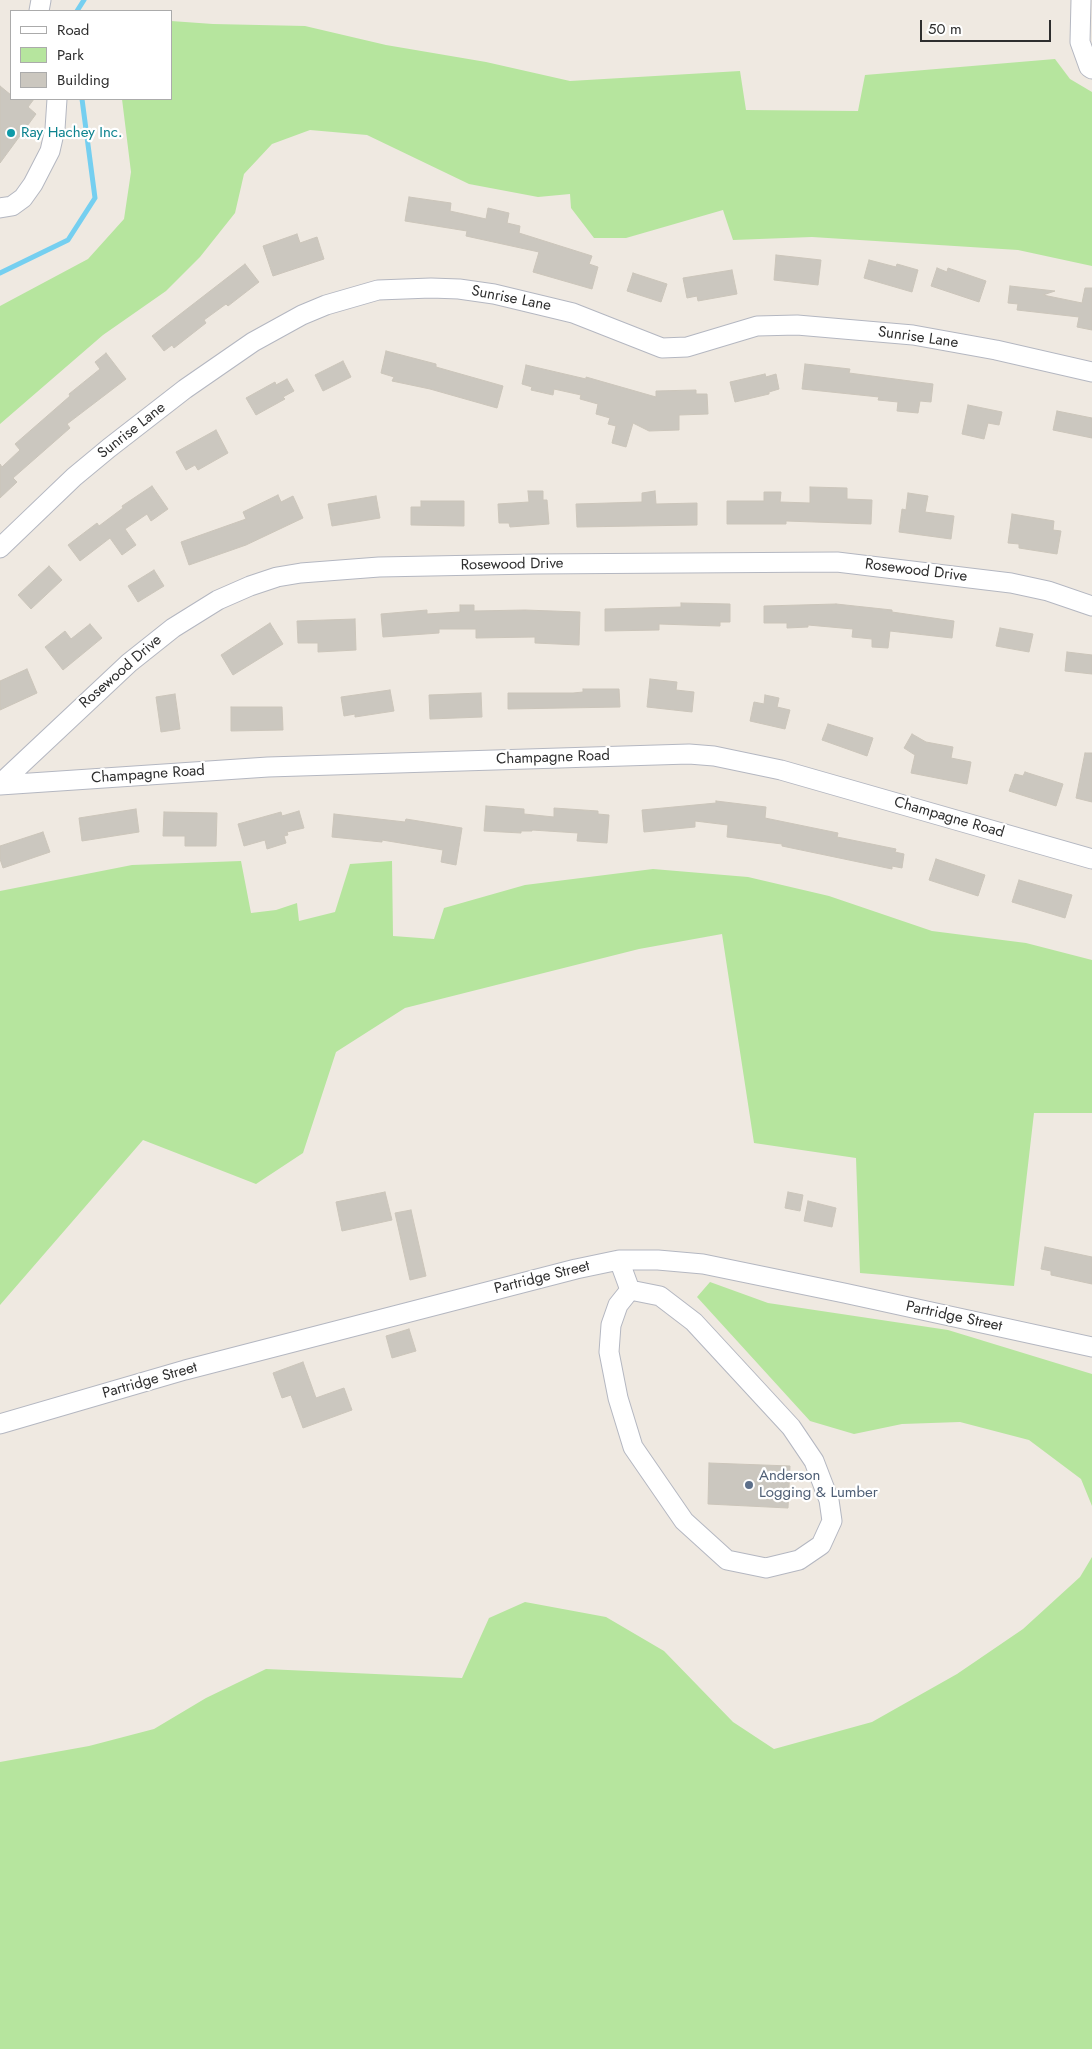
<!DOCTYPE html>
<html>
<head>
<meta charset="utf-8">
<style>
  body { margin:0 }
  #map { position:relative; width:1092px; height:2049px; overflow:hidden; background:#efe9e1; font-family:Jost,sans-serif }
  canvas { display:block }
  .legend { position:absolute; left:10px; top:10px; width:162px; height:90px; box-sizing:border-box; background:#fff; border:1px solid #ababab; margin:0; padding:6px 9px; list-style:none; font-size:15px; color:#2e2e2e }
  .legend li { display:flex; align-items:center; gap:10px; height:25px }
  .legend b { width:25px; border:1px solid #ababab }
  .scale { position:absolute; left:920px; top:20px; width:131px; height:22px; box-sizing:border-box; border:2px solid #2e2e2e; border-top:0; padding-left:6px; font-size:15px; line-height:18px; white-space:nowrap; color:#2e2e2e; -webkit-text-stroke:4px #fff; paint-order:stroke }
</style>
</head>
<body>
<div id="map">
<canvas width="1092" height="2049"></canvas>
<ul class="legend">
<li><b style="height:6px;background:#fff"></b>Road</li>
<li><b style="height:14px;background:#b6e59e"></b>Park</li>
<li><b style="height:14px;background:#cbc7bf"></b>Building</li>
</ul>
<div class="scale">50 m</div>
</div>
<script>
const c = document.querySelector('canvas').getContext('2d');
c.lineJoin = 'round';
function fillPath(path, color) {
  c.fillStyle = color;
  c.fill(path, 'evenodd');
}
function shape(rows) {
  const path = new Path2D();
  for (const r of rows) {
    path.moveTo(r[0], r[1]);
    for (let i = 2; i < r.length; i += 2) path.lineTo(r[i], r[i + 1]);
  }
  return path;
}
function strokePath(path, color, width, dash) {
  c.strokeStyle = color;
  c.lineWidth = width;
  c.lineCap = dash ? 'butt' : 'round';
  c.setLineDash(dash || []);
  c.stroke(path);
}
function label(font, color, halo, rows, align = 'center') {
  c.font = font + ' Jost,sans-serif';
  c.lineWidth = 4.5;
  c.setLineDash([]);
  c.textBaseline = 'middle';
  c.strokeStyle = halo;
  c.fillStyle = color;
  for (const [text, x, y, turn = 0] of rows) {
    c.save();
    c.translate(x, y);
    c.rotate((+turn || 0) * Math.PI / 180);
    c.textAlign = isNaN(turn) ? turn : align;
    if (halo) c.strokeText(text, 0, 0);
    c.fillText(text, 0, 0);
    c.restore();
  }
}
const green = shape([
  [171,21,213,24,305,26,386,45,486,62,570,81,740,71,746,110,858,111,865,75,1055,59,1070,79,1092,92,1092,266,1018,250,812,237,733,240,723,210,626,238,594,238,571,208,570,194,538,197,469,184,367,135,310,130,272,144,244,174,235,213,200,257,166,291,103,335,0,424,0,306,88,259,124,219,131,172,122,99,171,99],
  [241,861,251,913,276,910,297,903,299,921,335,912,350,864,392,861,393,936,434,939,444,908,525,885,653,869,748,877,829,896,932,931,1026,943,1092,960,1092,1113,1034,1113,1014,1286,860,1273,856,1158,754,1143,722,934,639,949,405,1008,336,1052,303,1153,256,1184,143,1140,0,1305,0,891,132,865],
  [710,1282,768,1303,948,1330,1092,1374,1092,1506,1081,1479,1029,1440,960,1422,902,1424,854,1434,810,1421,697,1297],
  [1092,1557,1092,2049,0,2049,0,1762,89,1746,154,1729,206,1698,266,1669,462,1678,489,1618,525,1602,606,1617,664,1651,733,1722,774,1749,872,1722,957,1674,1023,1629,1080,1577]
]);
const stream = shape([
  [77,11,84,0],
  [0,273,68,240,95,198,82,99]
]);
const building = shape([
  [0,86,11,95,11,99,34,99,28,107,36,114,0,163,0,86],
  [409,197,451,203,450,211,486,219,488,208,509,213,507,223,520,226,519,233,592,256,589,264,598,267,592,289,533,272,539,252,466,236,467,231,405,221,409,197],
  [297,234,300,243,317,237,324,259,273,276,263,246,297,234],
  [776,255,821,260,818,285,774,280,776,255],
  [869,260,896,267,897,264,918,270,912,292,864,278,869,260],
  [245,264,259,282,228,306,226,304,204,320,206,323,174,348,172,345,164,351,152,336,245,264],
  [937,268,947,272,948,268,986,281,979,302,931,286,937,268],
  [732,270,737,294,698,301,697,296,687,298,683,278,732,270],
  [633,273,667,284,661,302,627,291,633,273],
  [1010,286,1055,291,1043,295,1082,303,1085,288,1092,288,1092,330,1077,327,1079,317,1017,310,1018,304,1008,303,1010,286],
  [386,351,436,364,436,367,503,386,497,408,430,389,392,381,394,377,381,373,386,351],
  [106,353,126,379,67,424,70,428,13,478,17,482,0,498,0,464,2,467,20,450,15,444,70,396,69,394,100,369,95,362,106,353],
  [343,361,351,377,323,391,315,375,343,361],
  [805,364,850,369,849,373,933,384,931,402,920,401,918,413,897,411,898,402,878,400,879,397,802,389,805,364],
  [526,365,586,379,586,377,656,397,656,391,696,390,696,394,707,394,708,414,679,415,679,430,649,431,633,423,626,447,612,443,616,426,608,424,610,418,596,414,598,404,580,399,581,395,554,389,553,395,531,390,532,387,522,384,526,365],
  [765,374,766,377,776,374,779,389,769,392,769,394,735,402,730,382,765,374],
  [287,379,294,391,283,397,285,399,256,415,246,398,275,382,276,385,287,379],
  [968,405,1002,412,999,425,988,423,984,439,962,434,968,405],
  [1057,411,1092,418,1092,438,1053,430,1057,411],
  [216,430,228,453,198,470,195,465,186,470,176,452,216,430],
  [152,486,168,509,151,521,147,514,125,529,136,545,122,555,110,538,80,561,68,545,97,523,99,526,123,508,122,506,152,486],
  [810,487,847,488,847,499,872,500,871,524,786,521,786,524,727,524,727,501,764,501,764,492,781,492,780,502,810,503,810,487],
  [528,491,543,491,543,500,547,500,549,524,510,527,509,523,499,523,498,504,529,502,528,491],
  [655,491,656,504,697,503,697,525,577,527,576,504,642,502,642,493,655,491],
  [908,493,928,496,925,512,954,516,951,539,899,532,902,509,906,510,908,493],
  [278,495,281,502,293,496,303,518,246,545,189,565,181,542,246,519,243,512,278,495],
  [376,496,380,518,332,526,328,504,376,496],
  [421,501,464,501,464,526,411,525,411,507,421,507,421,501],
  [1012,514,1054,521,1053,530,1061,531,1057,554,1019,548,1019,544,1008,543,1012,514],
  [49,566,62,580,31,609,18,595,49,566],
  [154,570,164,586,138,602,128,586,154,570],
  [681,603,730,604,730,622,720,622,720,626,659,624,659,630,605,631,605,609,681,607,681,603],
  [836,604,892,610,892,612,954,621,952,638,890,631,888,648,872,647,872,639,852,637,853,629,808,625,808,627,787,628,787,623,764,623,764,606,836,604],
  [460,605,474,605,474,611,525,610,580,612,579,645,535,643,535,637,476,638,476,629,439,629,439,633,383,637,381,614,427,610,427,614,460,612,460,605],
  [355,619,356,650,318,652,318,643,298,643,297,621,355,619],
  [270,623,283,644,233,675,221,655,270,623],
  [90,624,102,638,63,670,45,647,65,631,71,639,90,624],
  [1000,628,1033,634,1029,652,996,646,1000,628],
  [1067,652,1092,655,1092,674,1065,671,1067,652],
  [27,669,37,693,0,710,0,681,27,669],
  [650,679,677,682,676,690,694,692,692,712,647,707,650,679],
  [583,689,619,689,620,707,508,709,508,693,573,693,583,692,583,689],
  [390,690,394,711,355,717,355,714,344,716,341,697,390,690],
  [481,693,482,717,430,719,429,695,481,693],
  [175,694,180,729,161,732,156,697,175,694],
  [765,695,779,698,777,707,790,710,785,729,750,721,754,702,764,704,765,695],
  [231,707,282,707,283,730,231,731,231,707],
  [828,724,873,738,867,756,822,740,828,724],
  [912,734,926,742,953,747,951,758,971,762,967,784,911,773,915,755,904,748,912,734],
  [1085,753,1092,753,1092,802,1076,798,1085,753],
  [1025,772,1063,784,1056,806,1009,791,1015,774,1023,776,1025,772],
  [716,801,766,807,765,818,838,833,837,837,896,849,895,852,904,854,902,868,892,866,892,869,782,846,782,844,727,837,728,825,695,821,695,827,644,832,642,810,716,803,716,801],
  [486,806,524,809,524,814,554,817,554,808,598,811,598,814,609,815,607,843,577,841,578,833,532,830,532,831,521,831,521,833,484,831,486,806],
  [136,809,139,832,82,841,79,818,136,809],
  [299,811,304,828,287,832,288,835,284,836,286,843,267,849,265,840,244,846,238,824,281,812,282,816,299,811],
  [164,812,217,813,216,846,185,846,185,836,163,836,164,812],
  [334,814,405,822,406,819,462,828,456,865,441,862,443,850,382,840,382,842,332,837,334,814],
  [43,832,50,852,3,868,0,859,0,846,43,832],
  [936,859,985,875,978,896,929,880,936,859],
  [1019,880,1072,895,1065,918,1012,902,1019,880],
  [385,1192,392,1220,342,1231,336,1202,385,1192],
  [788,1192,803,1195,800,1211,785,1208,788,1192],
  [808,1201,836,1208,832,1227,804,1221,808,1201],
  [411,1210,426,1276,410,1280,395,1213,411,1210],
  [1045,1247,1092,1257,1092,1284,1051,1275,1051,1271,1041,1269,1045,1247],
  [409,1329,416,1351,392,1358,386,1336,409,1329],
  [303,1362,316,1398,344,1388,352,1410,303,1428,291,1395,282,1398,273,1373,303,1362],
  [709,1463,790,1466,788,1508,708,1504,709,1463]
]);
const minor = shape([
  [1081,0,1080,42,1089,67,1092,69],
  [39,11,41,0],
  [0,208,12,206,23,198,33,184,50,151,55,129,57,99],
  [0,548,74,477,109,448,185,389,253,342,302,315,326,305,378,290,431,288,459,289,494,294,573,313,662,348,687,347,757,326,797,325,913,335,996,350,1092,372],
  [0,784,129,663,173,628,218,600,250,586,277,577,301,573,379,567,534,564,837,562,1011,583,1048,591,1092,606],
  [0,785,268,767,689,754,714,756,781,770,1092,859],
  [619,1260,630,1290,618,1305,611,1325,609,1352,618,1398,633,1447,684,1521,727,1560,766,1568,799,1560,821,1545,832,1521,829,1500,814,1461,791,1427,694,1322,660,1296,630,1290],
  [0,1424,185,1370,576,1269,619,1260,658,1260,703,1264,844,1293,1092,1347]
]);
const markers = [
  [11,133,5,"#0f9aa8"],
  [749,1485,5,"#5c6f8a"]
];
const cultureNames = [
  ["Ray Hachey Inc.",21,133]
];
const streetNames = [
  ["Sunrise Lane",511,299,11],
  ["Sunrise Lane",918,338,8],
  ["Sunrise Lane",132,431,-38],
  ["Rosewood Drive",512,565,-1],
  ["Rosewood Drive",916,571,7],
  ["Rosewood Drive",121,672,-41],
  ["Champagne Road",553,758,-2],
  ["Champagne Road",148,775,-4],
  ["Champagne Road",949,818,16],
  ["Partridge Street",542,1278,-14],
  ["Partridge Street",954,1317,12],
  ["Partridge Street",150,1381,-16]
];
const serviceNames = [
  ["Anderson",759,1476],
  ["Logging & Lumber",759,1493]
];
fillPath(green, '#b6e59e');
strokePath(stream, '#75cff0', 5);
fillPath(building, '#cbc7bf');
strokePath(building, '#cbc5ba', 1);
strokePath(minor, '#b4b7c1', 21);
strokePath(minor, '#fff', 19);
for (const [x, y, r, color] of markers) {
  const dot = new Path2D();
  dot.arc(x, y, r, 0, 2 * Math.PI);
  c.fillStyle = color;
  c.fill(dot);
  strokePath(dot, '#fff', 2);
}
label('15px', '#0d838f', '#fff', cultureNames, 'left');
label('15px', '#2e2e2e', '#fff', streetNames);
label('15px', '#4e5e75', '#fff', serviceNames, 'left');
</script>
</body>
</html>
